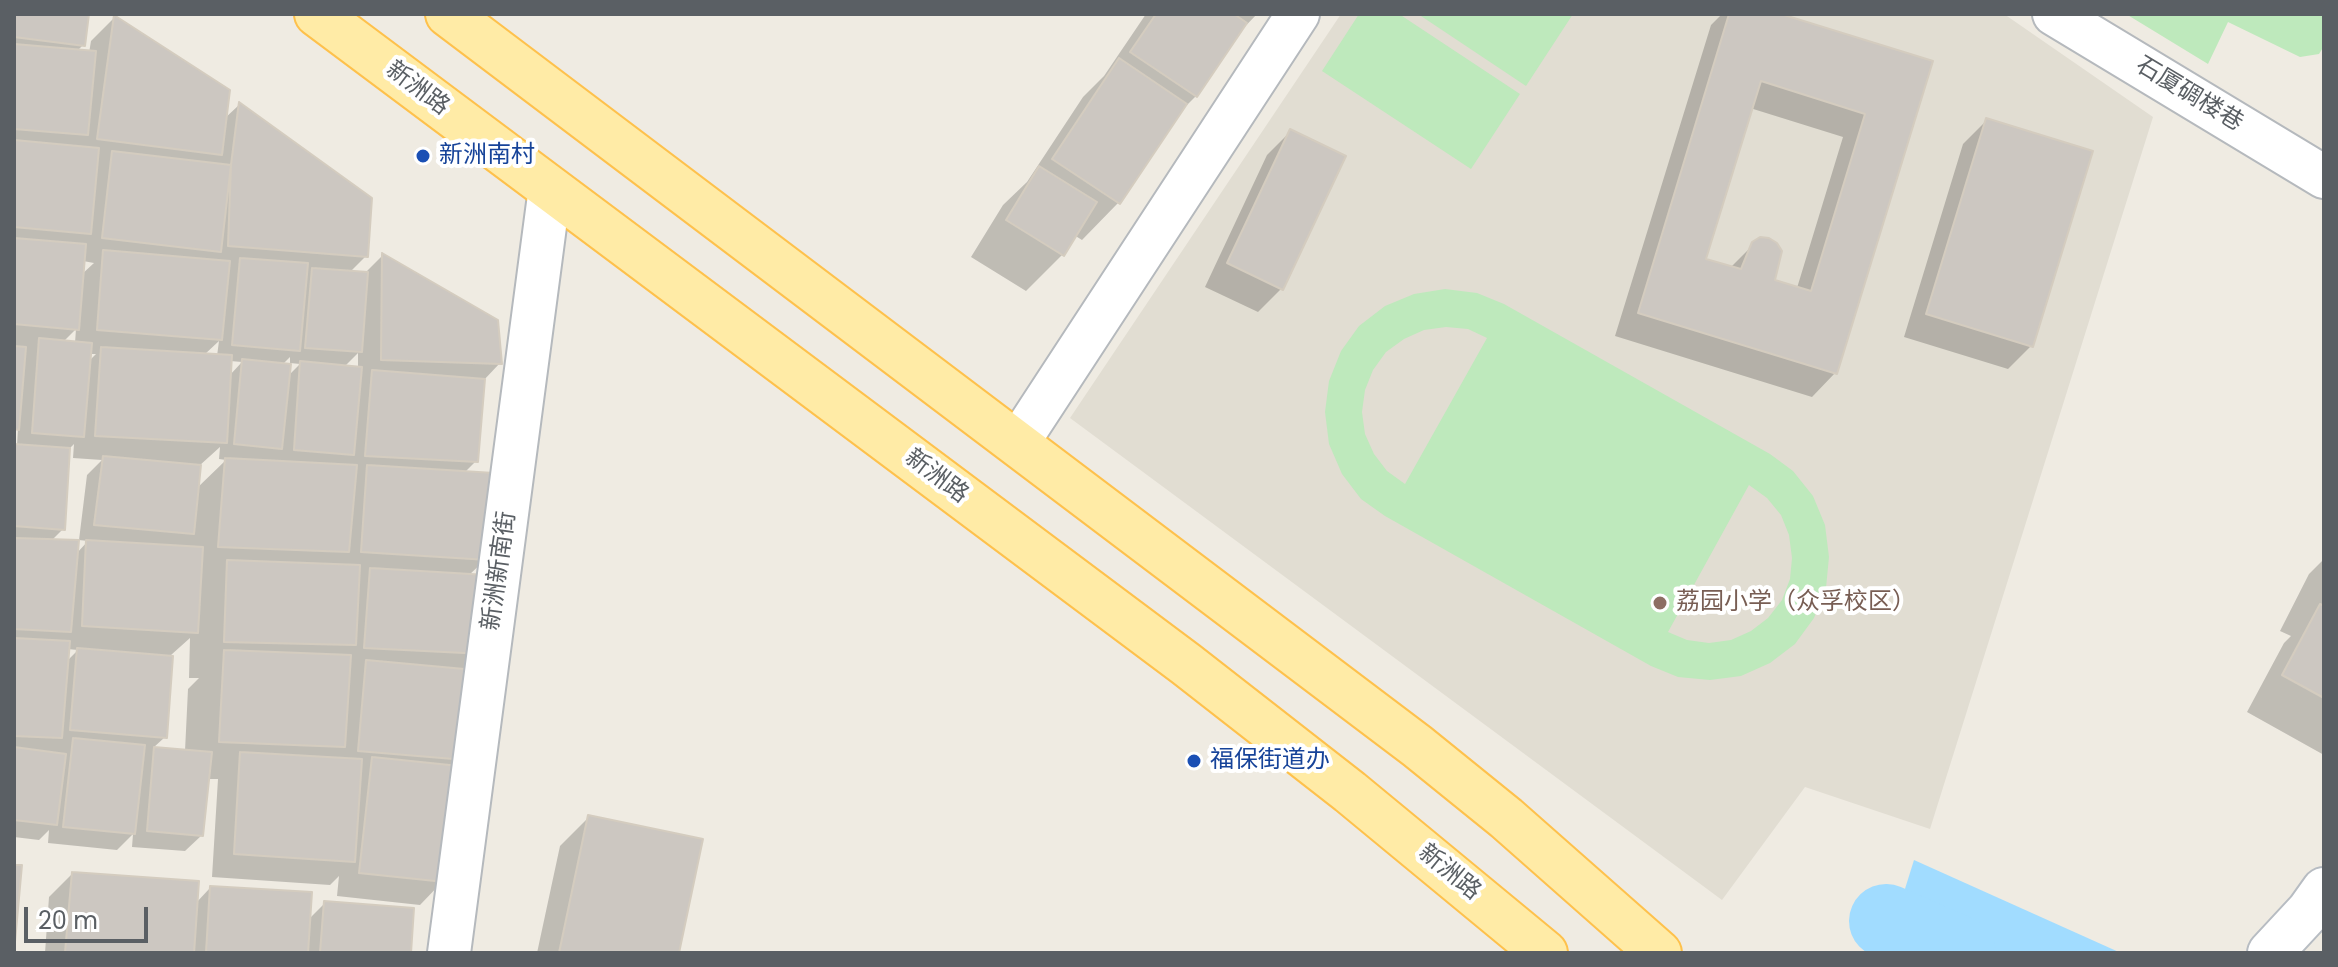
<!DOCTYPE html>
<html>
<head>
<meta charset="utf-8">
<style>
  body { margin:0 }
  #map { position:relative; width:2338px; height:967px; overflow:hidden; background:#efebe2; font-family:Poppins,sans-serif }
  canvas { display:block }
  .frame { position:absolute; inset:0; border:16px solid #5a5f64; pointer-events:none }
  .scale { position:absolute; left:24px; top:907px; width:124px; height:36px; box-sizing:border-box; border:4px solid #5a5f64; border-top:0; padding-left:10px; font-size:24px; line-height:28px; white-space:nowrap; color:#5a5f64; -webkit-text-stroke:6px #fff; paint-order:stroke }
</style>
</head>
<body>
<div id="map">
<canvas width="2338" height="967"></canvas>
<div class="frame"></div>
<div class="scale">20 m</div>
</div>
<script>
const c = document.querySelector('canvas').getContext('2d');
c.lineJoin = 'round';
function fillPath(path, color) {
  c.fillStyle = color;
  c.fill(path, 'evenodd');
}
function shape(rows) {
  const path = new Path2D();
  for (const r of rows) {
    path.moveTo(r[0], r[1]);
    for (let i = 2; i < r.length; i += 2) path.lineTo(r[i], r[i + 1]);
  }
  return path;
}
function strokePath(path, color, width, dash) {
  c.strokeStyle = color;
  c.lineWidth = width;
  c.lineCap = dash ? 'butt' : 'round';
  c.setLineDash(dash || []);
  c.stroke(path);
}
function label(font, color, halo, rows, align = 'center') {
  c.font = font + ' Poppins,"Noto Sans SC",sans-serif';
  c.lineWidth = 8;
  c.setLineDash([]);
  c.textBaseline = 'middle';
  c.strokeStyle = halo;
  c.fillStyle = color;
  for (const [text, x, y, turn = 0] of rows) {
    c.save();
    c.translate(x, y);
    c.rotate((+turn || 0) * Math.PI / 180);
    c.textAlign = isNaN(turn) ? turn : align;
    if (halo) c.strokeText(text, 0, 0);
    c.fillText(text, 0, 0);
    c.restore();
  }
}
const education = shape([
  [1341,14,2004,14,2153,117,1930,829,1805,787,1722,900,1070,418]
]);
const green = shape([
  [1359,14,1399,14,1520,94,1471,169,1322,71],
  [1418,14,1573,14,1526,86],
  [2126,14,2324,14,2324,46,2319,54,2300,57,2228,22,2208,64],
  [1445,289,1477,293,1504,304,1770,454,1793,471,1813,496,1825,525,1829,557,1826,588,1814,618,1795,644,1770,663,1741,676,1710,680,1678,677,1651,666,1385,516,1361,499,1342,474,1329,444,1325,412,1329,381,1341,351,1359,326,1385,306,1414,294],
  [1446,327,1468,329,1487,338,1405,484,1387,471,1374,454,1365,434,1362,412,1365,390,1373,370,1386,352,1404,339,1424,330],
  [1749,485,1767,498,1781,515,1789,535,1792,558,1790,579,1782,600,1768,618,1751,631,1731,640,1709,643,1687,640,1668,632]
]);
const water = shape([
  [1914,860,2121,953,1885,953]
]);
const shadow = shape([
  [14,14,87,14,83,45,76,52,89,53,91,41,114,18,224,119,239,105,366,256,349,273,364,274,382,256,500,363,483,381,476,461,463,474,486,559,468,576,485,577,443,881,420,905,337,896,339,876,330,885,212,877,218,779,207,779,202,835,185,851,132,847,133,834,117,850,48,843,49,830,39,840,14,837,14,446,17,446,18,427,14,432],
  [83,261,94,263,81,275],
  [76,329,75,343,63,342],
  [219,341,217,356,204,355],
  [358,353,358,369,344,367],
  [89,354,96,354,88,362],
  [290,357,290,363,300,364,288,376,282,365],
  [230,361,242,362,229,376],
  [74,444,73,458,102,460,87,475,79,540,88,541,76,554,51,541,63,529,68,450],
  [220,447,219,459,226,460,196,489,199,466],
  [190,638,189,678,199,678,188,689,185,751,153,748,165,737,171,655],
  [67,649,78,650,66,662],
  [1146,14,1257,14,1234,38,1196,96,1178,114,1118,203,1082,240,1074,235,1062,255,1026,291,971,257,1003,205,1027,182,1083,97,1104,76],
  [1722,14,1774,14,1930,62,1835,373,1812,397,1615,336,1711,25],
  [1750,108,1843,137,1797,288,1773,281,1754,244,1730,268,1704,260],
  [1986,121,2031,346,2008,369,1904,337,1963,144],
  [1291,131,1281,289,1258,312,1205,287,1267,155],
  [2324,559,2324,755,2247,712,2284,643,2291,636,2280,631,2309,574],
  [589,817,677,953,537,953,560,846],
  [72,874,195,904,210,888,308,920,325,903,409,953,45,953,49,897]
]);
const river = shape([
  [1886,921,1959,953]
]);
const building = shape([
  [14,14,89,14,85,46,14,37,14,14],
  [1156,14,1234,14,1247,23,1197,97,1130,52,1156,14],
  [1729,14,1781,14,1933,61,1837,374,1638,313,1729,14],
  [1761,81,1865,114,1811,291,1775,280,1782,251,1777,243,1769,238,1760,237,1752,242,1741,269,1706,259,1761,81],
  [114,15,230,90,222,155,97,139,114,15],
  [14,44,96,51,88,135,14,129,14,44],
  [1119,58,1187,104,1120,204,1052,159,1119,58],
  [239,102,372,198,368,257,228,246,231,165,239,102],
  [1986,118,2093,151,2033,347,1926,314,1986,118],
  [1290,129,1346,156,1283,290,1227,263,1290,129],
  [14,140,99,148,91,234,14,227,14,140],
  [112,151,231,165,221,252,102,238,112,151],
  [1039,166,1097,202,1064,256,1006,220,1039,166],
  [14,238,86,244,79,330,14,324,14,238],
  [103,250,230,261,222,340,97,330,103,250],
  [382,253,498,320,502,364,381,360,382,253],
  [240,258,308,263,300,351,232,345,240,258],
  [312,268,368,272,362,352,305,348,312,268],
  [39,338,92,343,84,437,32,433,39,338],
  [14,346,26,347,19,430,14,429,14,346],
  [101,347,232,355,227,443,95,436,101,347],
  [242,359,291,364,282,449,234,444,242,359],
  [300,361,362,367,354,455,294,450,300,361],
  [372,370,485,379,478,462,365,456,372,370],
  [14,444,70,448,65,530,14,526,14,444],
  [103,456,201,465,194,534,94,525,103,456],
  [225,458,357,465,349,552,218,547,225,458],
  [367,465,494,473,488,560,361,552,367,465],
  [14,538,79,540,71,632,14,629,14,538],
  [86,540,203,547,198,633,82,626,86,540],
  [227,560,360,565,356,645,224,642,227,560],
  [370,568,487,575,485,654,364,648,370,568],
  [2320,604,2324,606,2324,698,2282,675,2320,604],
  [14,638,70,641,62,738,14,736,14,638],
  [77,648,173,656,167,738,70,730,77,648],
  [224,650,351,655,345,747,219,742,224,650],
  [366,660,475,670,466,760,358,751,366,660],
  [73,738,145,745,135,834,63,827,73,738],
  [14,747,66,754,57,825,14,820,14,747],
  [154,747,212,752,203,836,147,831,154,747],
  [240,752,362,759,355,862,234,854,240,752],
  [372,757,459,766,445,882,359,873,372,757],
  [588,815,703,839,679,953,559,953,588,815],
  [14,865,22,865,14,953,14,865],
  [72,872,199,881,194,953,65,953,72,872],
  [210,886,312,892,308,953,206,953,210,886],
  [324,901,414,908,411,953,320,953,324,901]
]);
const street = shape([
  [2054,14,2324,177],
  [1017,444,1298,14],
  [449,953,550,188]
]);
const secondary = shape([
  [2270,953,2309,911,2324,890]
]);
const primary = shape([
  [317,14,1186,664,1350,792,1545,953],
  [448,14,1417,746,1506,818,1659,953]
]);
const markers = [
  [423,156,8,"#1a4fb4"],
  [1660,603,8,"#8d6e63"],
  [1194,761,8,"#1a4fb4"]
];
const streetNames = [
  ["新洲路",417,89,37],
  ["石厦碉楼巷",2189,95,31],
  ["新洲路",936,477,37],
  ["新洲新南街",500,571,-82],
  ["新洲路",1449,873,39]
];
const transitNames = [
  ["新洲南村",439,156],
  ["福保街道办",1210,761]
];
const educationNames = [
  ["荔园小学（众孚校区）",1676,603]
];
fillPath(education, '#e1ddd2');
fillPath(green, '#bee9bc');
fillPath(water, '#a1dcff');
fillPath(shadow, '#0003');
strokePath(river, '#a1dcff', 74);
fillPath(building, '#ccc7c1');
strokePath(building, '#d4ccbf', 2);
strokePath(street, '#b5b9bd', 46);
strokePath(secondary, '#b7bcc2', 48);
strokePath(primary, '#fec14c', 48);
strokePath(street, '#fff', 42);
strokePath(secondary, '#fff', 44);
strokePath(primary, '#ffeba6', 44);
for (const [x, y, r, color] of markers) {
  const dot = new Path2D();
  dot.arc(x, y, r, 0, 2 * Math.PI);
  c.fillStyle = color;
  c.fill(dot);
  strokePath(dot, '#fff', 3);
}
label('24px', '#5a5f64', '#fff', streetNames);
label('24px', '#164399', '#fff', transitNames, 'left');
label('24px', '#785e54', '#fff', educationNames, 'left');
</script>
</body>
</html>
